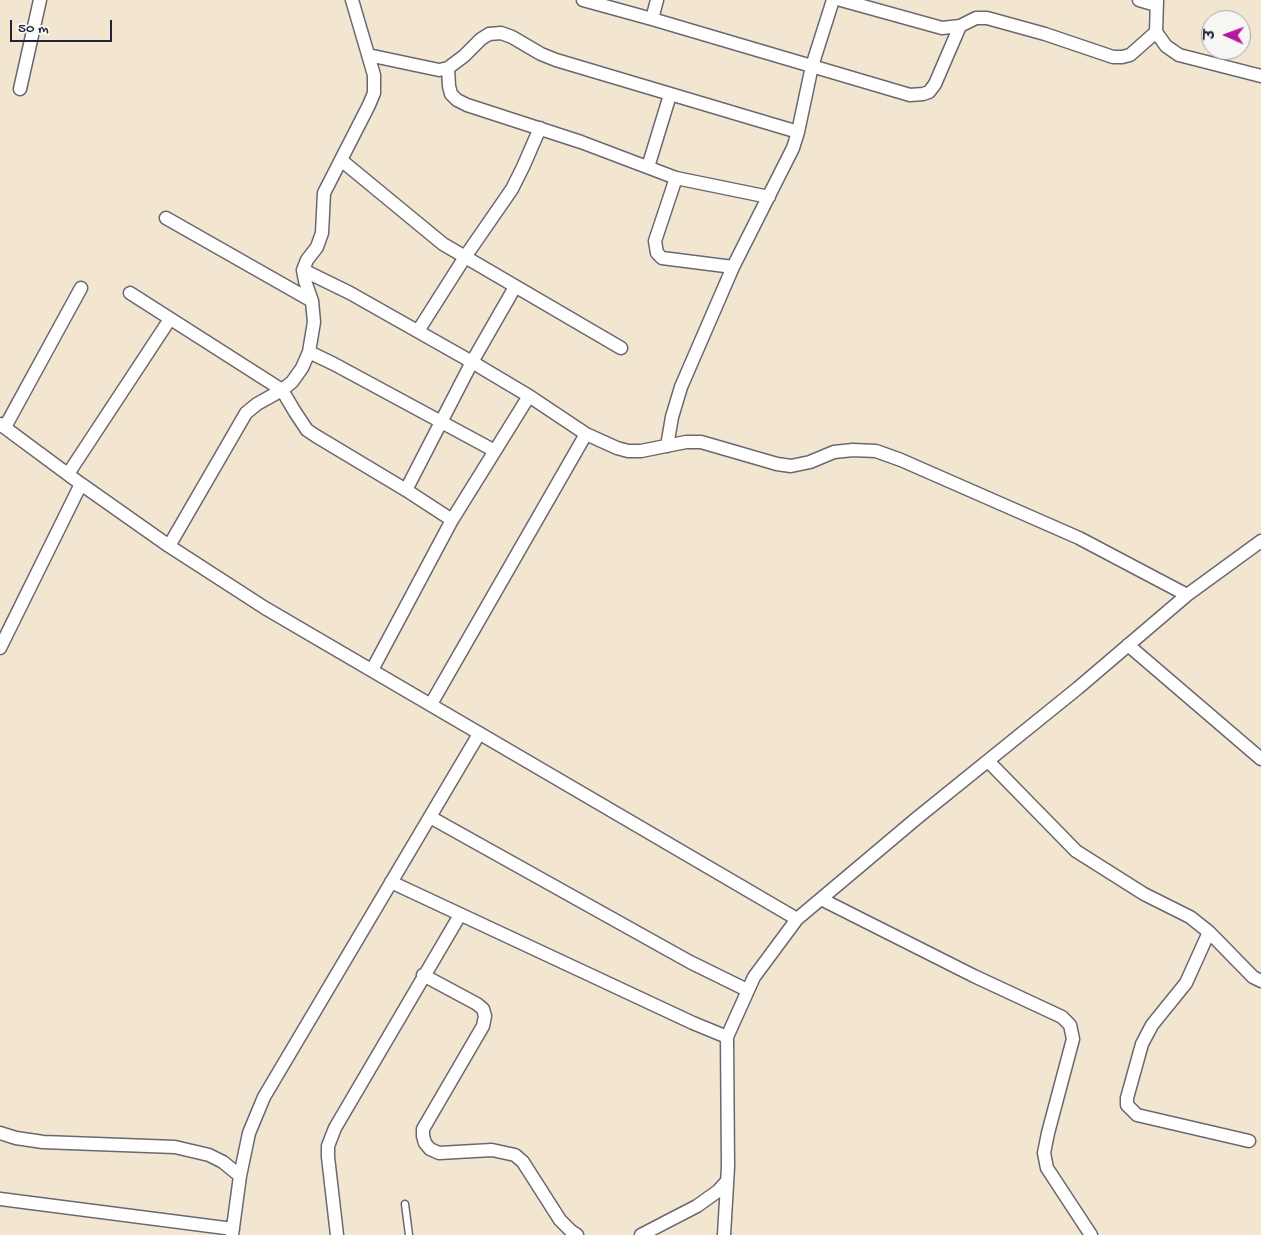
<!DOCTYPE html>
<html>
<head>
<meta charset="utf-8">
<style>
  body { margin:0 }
  #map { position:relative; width:1261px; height:1235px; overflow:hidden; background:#f2e6d1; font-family:"Gochi Hand","Playpen Sans Deva",sans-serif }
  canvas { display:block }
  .north { position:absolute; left:1201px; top:10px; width:50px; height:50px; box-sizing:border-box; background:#f6f6f2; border:1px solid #a1a1a9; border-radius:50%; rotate:272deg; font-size:14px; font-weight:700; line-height:20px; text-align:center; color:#22223b }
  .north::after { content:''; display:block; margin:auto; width:18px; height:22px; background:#b5179e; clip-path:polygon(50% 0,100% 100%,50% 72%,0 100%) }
  .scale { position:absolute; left:10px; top:20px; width:102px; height:22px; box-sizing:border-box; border:2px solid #22223b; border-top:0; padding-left:6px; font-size:15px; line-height:18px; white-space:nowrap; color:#22223b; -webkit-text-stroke:4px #f6f6f2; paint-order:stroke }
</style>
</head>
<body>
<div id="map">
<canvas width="1261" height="1235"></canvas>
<div class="north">उ</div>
<div class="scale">50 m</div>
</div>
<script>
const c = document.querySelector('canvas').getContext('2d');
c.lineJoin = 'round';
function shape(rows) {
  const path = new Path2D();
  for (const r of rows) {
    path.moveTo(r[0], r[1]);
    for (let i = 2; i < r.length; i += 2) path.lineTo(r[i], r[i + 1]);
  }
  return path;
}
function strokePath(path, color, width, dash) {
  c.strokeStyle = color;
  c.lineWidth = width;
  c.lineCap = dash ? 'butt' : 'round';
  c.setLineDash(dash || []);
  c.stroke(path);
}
const lane = shape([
  [405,1204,409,1235]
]);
const street = shape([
  [583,0,652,19,910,95,923,94,929,92,935,84,960,26],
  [841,0,942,28,960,26,976,18,987,18,1045,34,1113,57,1122,57,1130,55,1156,32],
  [1139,0,1156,5],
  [1157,0,1156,32,1166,46,1179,55,1261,76],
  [652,19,657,0],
  [368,55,439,70,448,68,464,56,481,39,489,34,501,33,512,37,541,54,556,60,798,132],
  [448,68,449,86,451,94,457,100,467,105,581,142,676,178,769,197],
  [20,89,40,0],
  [341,160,443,244,621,348],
  [648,167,670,95],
  [676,178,655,241,657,253,662,258,733,267],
  [166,218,312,301],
  [303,270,350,293,472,362,529,396,586,434,617,448,628,451,641,451,686,442,701,442,777,464,791,466,810,462,834,452,853,450,876,451,901,460,1079,538,1187,595],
  [130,293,282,390,295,412,307,430,316,436,406,490,452,520],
  [418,331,465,257,512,189,523,167,540,128],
  [309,352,334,364,495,451],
  [0,424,81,484,169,546,265,608,797,919,754,977,727,1037,728,1167,724,1235],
  [5,427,81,288],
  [667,446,672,417,681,387,733,267,793,148,798,132,812,66,833,0],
  [68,474,170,319],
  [406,490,472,362,515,287],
  [169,546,246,413,257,404,282,390,292,382,302,368,309,352,314,322,312,301,305,281,303,270,307,260,317,247,322,233,324,193,369,105,374,93,374,75,352,0],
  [1128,645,1261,759],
  [0,648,81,484],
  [372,670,452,520,529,396],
  [431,704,586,434],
  [988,761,1076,851,1144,894,1190,917,1209,932,1253,977,1261,981],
  [430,817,690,962,747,990],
  [391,882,693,1023,727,1037],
  [821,899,974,976,1062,1017,1070,1025,1073,1039,1048,1133,1044,1153,1047,1168,1091,1235],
  [797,919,917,818,1078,688,1187,595,1261,541],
  [1209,932,1186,983,1152,1025,1142,1044,1127,1098,1127,1105,1137,1115,1249,1141],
  [423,975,477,1004,483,1009,485,1016,483,1026,423,1129,423,1136,425,1143,430,1149,439,1153,492,1150,515,1155,523,1162,560,1220,571,1231,577,1235],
  [0,1133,16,1138,43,1142,175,1147,209,1155,223,1162,240,1176],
  [0,1199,233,1229],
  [232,1235,240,1176,249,1133,264,1097,479,734],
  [337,1235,328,1157,328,1146,335,1128,460,915],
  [641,1235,697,1206,718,1191,727,1181]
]);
strokePath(lane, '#6b6770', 9);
strokePath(street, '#6b6770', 15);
strokePath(lane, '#fff', 6);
strokePath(street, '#fff', 12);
</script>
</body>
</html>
